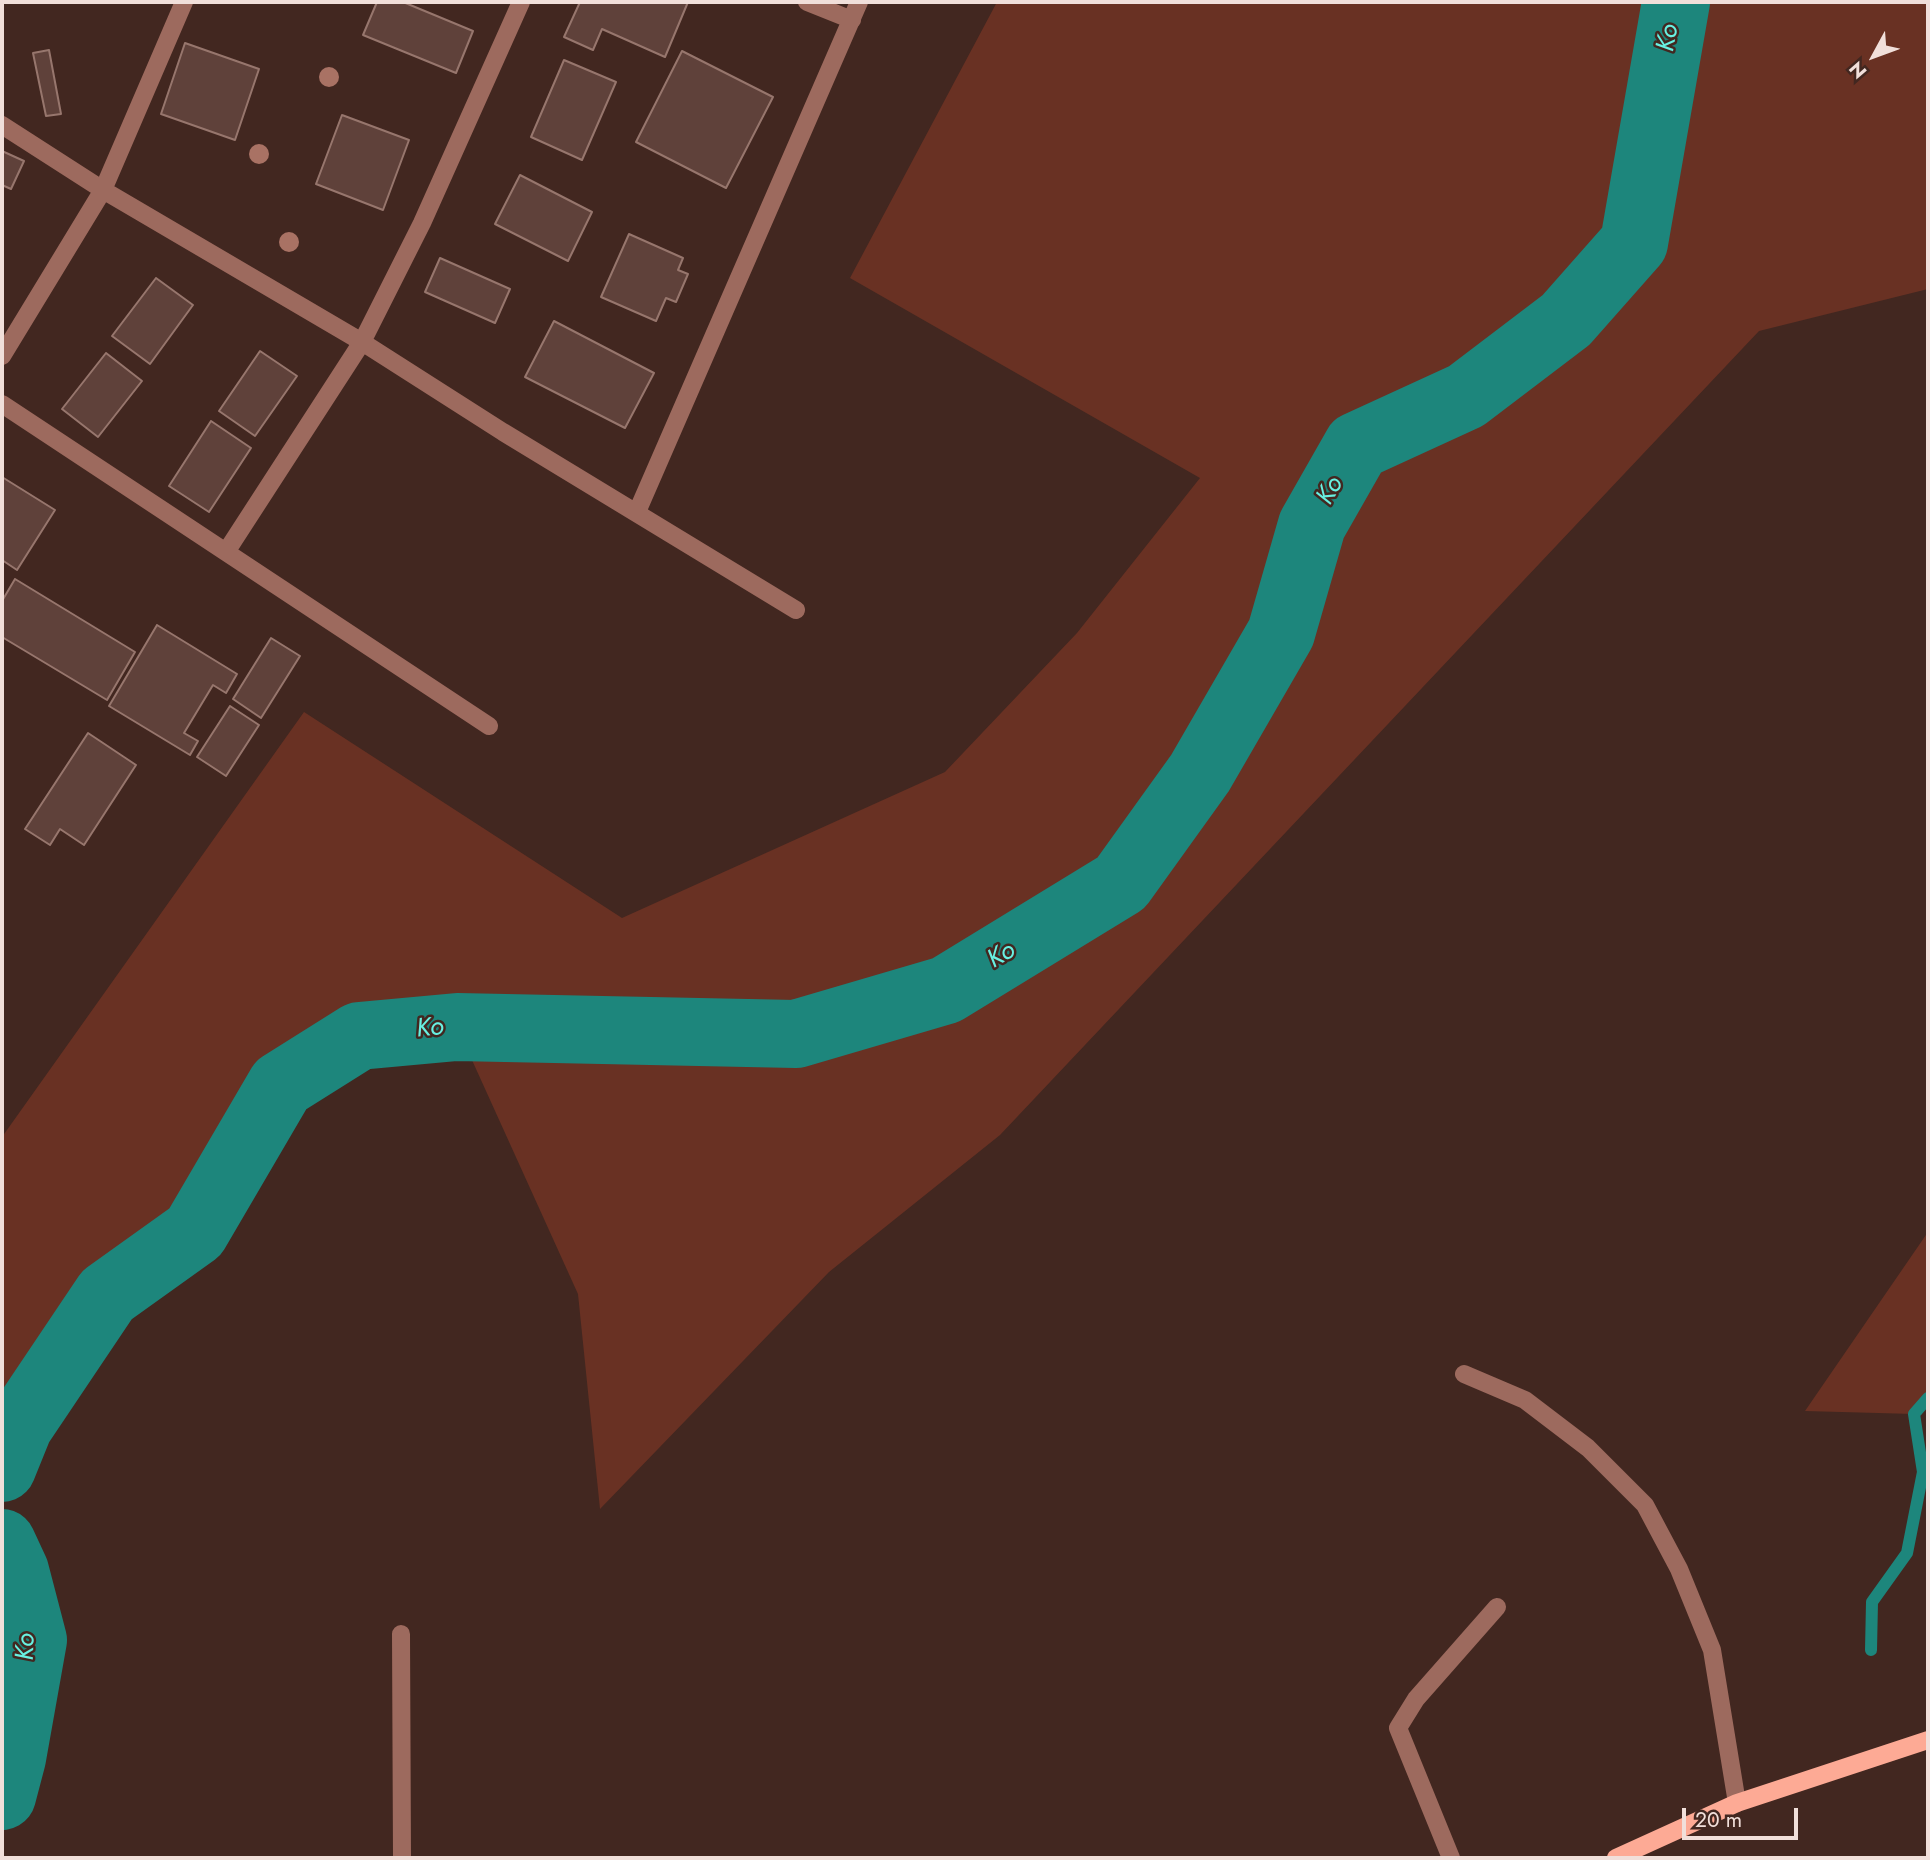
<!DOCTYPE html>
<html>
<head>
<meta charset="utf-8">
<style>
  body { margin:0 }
  #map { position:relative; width:1930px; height:1860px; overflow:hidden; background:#422720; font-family:Jost,sans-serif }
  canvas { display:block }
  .frame { position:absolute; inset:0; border:4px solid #f1dfda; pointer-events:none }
  .north { position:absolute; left:1839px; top:21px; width:70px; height:70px; -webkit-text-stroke:5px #422720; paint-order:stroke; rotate:229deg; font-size:19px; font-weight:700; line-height:28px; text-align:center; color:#f1dfda }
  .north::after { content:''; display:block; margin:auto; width:24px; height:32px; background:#f1dfda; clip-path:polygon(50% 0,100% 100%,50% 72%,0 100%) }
  .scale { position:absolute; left:1682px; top:1808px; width:116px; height:32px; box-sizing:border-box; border:4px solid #f1dfda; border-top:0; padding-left:9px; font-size:21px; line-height:24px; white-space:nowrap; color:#f1dfda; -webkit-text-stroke:5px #422720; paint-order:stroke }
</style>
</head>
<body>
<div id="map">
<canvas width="1930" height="1860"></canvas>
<div class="frame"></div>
<div class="north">N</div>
<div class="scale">20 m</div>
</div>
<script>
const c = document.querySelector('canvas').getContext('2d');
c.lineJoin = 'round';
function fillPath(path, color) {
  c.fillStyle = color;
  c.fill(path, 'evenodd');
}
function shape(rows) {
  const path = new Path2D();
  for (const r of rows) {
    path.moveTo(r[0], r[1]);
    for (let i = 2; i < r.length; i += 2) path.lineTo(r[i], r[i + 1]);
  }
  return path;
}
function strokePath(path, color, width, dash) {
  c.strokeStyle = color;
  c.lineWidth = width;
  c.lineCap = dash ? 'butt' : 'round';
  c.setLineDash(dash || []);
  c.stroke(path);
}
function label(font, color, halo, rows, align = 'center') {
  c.font = font + ' Jost,sans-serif';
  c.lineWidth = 5;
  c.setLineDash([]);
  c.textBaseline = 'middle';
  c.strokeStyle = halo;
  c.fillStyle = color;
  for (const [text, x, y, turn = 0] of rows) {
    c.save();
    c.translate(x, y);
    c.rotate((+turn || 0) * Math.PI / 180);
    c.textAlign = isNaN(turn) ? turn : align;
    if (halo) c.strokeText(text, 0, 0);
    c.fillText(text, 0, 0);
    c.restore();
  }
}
const green = shape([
  [997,2,1928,2,1928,289,1759,331,1000,1135,829,1272,600,1509,578,1294,457,1027,359,1036,281,1085,195,1232,107,1295,19,1426,2,1468,2,1137,304,712,622,918,945,772,1077,633,1200,478,850,278],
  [1928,1232,1928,1408,1914,1414,1805,1411],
  [2,1543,15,1571,33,1640,12,1758,2,1796]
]);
const stream = shape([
  [1871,1650,1872,1602,1907,1553,1923,1472,1914,1414,1928,1398]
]);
const river = shape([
  [2,1468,19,1426,107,1295,195,1232,281,1085,359,1036,457,1027,796,1034,946,990,1121,883,1200,773,1281,633,1312,525,1357,446,1466,396,1566,320,1634,243,1676,2],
  [2,1543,15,1571,33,1640,12,1758,2,1796]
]);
const building = shape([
  [377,2,403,2,473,31,456,73,363,35,377,2],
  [580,2,688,2,665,57,602,29,593,50,564,37,580,2],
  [185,43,259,69,235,140,161,114,185,43],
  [49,50,61,114,46,116,33,53,49,50],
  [682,51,773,97,726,188,636,142,682,51],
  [564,60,616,82,582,160,531,137,564,60],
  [342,115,409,140,383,210,316,184,342,115],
  [2,151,24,161,11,189,2,185,2,151],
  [520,175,592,212,568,261,495,224,520,175],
  [629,234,683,258,678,270,688,274,676,302,666,298,656,321,601,297,629,234],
  [440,258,510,289,495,323,425,292,440,258],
  [156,278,193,305,150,364,112,336,156,278],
  [554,321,654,373,625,428,525,377,554,321],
  [260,351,297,376,255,436,219,411,260,351],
  [106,353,142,381,98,437,62,409,106,353],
  [211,421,251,448,209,512,169,486,211,421],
  [2,477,55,510,17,570,2,560,2,477],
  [15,579,135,652,107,700,2,637,2,601,15,579],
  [157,625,237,674,226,693,213,685,184,733,198,741,190,755,109,706,157,625],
  [271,638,300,656,261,718,233,699,271,638],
  [230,706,259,725,226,776,197,757,230,706],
  [88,733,136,765,84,845,60,829,50,845,25,829,88,733]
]);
const minor = shape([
  [807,2,852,20],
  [2,125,103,190,362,342,503,432,796,610],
  [2,356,103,190,184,2],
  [2,404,489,726],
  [637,512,859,2],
  [226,552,362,342,422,223,521,2],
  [1464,1374,1525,1400,1588,1448,1645,1505,1679,1569,1712,1650,1737,1803],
  [401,1634,402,1858],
  [1451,1858,1398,1728,1416,1699,1497,1607]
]);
const major = shape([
  [1616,1858,1737,1803,1928,1740]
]);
const trees = [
  [329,77],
  [259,154],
  [289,242]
];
const waterNames = [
  ["Ko",1669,38,-80],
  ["Ko",1331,491,-61],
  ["Ko",1002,956,-31],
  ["Ko",430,1029,-5],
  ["Ko",27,1647,-88]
];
fillPath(green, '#693123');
strokePath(stream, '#1d867c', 12);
strokePath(river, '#1d867c', 68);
fillPath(building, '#5f413a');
strokePath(building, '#97766d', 2);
strokePath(minor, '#9d6a5e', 18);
strokePath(major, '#fdaa95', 18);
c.fillStyle = '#a97264';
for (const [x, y] of trees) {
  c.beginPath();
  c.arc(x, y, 10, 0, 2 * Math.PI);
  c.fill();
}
label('italic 26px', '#68f1e2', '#422720', waterNames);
</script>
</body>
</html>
